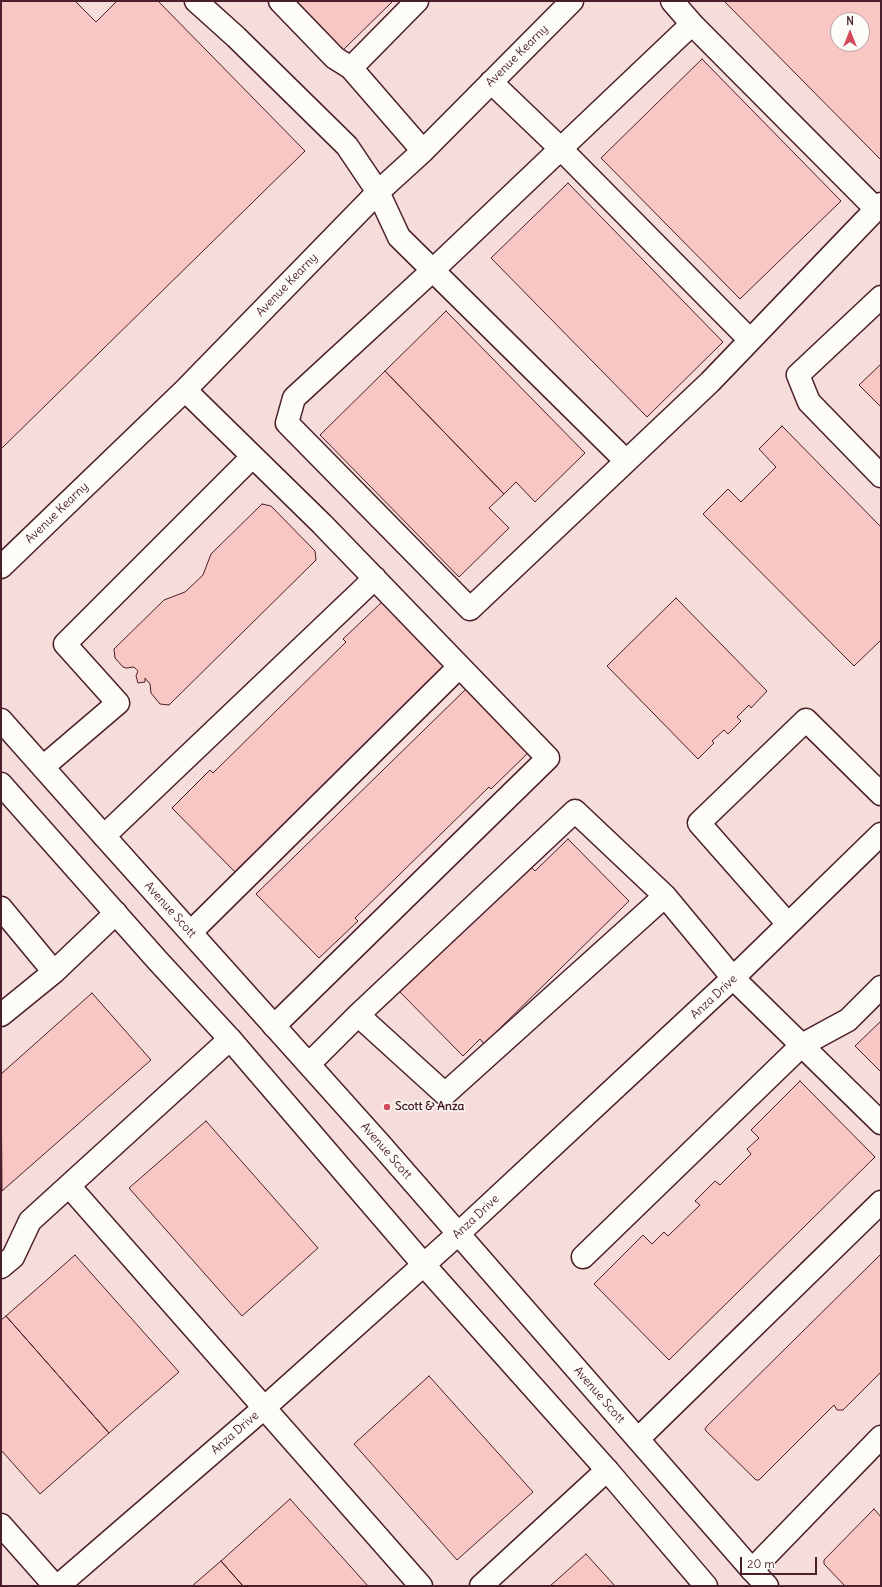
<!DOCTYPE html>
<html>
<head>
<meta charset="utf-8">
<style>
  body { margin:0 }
  #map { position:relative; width:882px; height:1587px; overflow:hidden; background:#fcece8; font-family:Delius,sans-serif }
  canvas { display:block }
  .frame { position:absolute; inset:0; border:2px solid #4a1f2b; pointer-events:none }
  .north { position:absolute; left:830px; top:12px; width:40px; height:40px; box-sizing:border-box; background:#fdfcf7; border:1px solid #b5a4a5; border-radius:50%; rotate:0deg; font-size:11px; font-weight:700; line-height:16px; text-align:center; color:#4a1f2b }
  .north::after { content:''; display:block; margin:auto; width:14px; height:18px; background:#d1495b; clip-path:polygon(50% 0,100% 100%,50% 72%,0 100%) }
  .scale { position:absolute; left:740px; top:1557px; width:77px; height:18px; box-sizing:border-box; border:2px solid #4a1f2b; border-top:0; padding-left:5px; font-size:12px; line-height:14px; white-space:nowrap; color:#4a1f2b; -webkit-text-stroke:3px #fdfcf7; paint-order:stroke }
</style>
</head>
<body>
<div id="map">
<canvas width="882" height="1587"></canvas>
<div class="frame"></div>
<div class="north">N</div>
<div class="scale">20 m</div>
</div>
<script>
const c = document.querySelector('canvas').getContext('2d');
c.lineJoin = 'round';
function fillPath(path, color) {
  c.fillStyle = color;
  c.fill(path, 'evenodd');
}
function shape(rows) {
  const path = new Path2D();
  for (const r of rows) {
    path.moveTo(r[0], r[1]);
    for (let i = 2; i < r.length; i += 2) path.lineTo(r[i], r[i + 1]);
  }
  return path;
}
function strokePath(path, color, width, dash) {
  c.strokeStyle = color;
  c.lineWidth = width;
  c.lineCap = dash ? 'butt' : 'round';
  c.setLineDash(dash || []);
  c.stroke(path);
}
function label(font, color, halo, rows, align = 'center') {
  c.font = font + ' Delius,sans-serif';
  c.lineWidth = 3;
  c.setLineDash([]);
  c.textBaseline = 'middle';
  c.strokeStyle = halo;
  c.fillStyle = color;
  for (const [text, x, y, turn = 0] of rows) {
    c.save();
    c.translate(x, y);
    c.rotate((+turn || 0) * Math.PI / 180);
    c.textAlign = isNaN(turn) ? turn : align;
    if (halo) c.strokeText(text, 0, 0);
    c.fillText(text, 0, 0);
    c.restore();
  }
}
const built = shape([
  [1,1,881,1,881,1586,1,1586],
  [838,20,862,20,862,44,838,44]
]);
const building = shape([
  [1,1,75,1,96,22,117,1,158,1,305,151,1,449,1,1],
  [295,1,393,1,343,50,295,1],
  [724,1,881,1,881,160,724,1],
  [838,20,862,20,862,44,838,44,838,20],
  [702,59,841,201,740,299,601,158,702,59],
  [568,183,723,342,647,417,491,258,568,183],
  [446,311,585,453,535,502,516,482,504,494,385,371,446,311],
  [881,364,881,407,859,385,881,364],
  [385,371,504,494,489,508,509,528,459,577,320,435,385,371],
  [782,426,881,527,881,640,854,666,703,514,728,489,741,502,776,467,759,449,782,426],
  [262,504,271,506,315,551,316,560,169,705,160,704,151,693,150,684,145,678,145,682,138,683,136,676,138,671,134,667,126,668,123,667,115,658,114,649,164,600,185,592,203,575,211,554,262,504],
  [676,598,767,691,751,708,749,705,737,717,741,721,728,734,724,730,712,741,714,743,698,759,607,666,676,598],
  [382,602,445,666,235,872,172,808,210,770,213,773,346,642,343,639,382,602],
  [466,689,529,752,491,789,489,787,355,918,358,921,319,958,256,894,466,689],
  [568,839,629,901,484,1044,480,1039,463,1056,396,988,525,861,535,871,568,839],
  [92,993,151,1060,2,1191,1,1074,92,993],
  [881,1021,881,1072,855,1046,881,1021],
  [800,1081,875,1157,669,1360,594,1284,643,1235,652,1244,664,1232,668,1236,700,1205,695,1201,715,1181,720,1185,751,1154,747,1149,759,1138,751,1130,800,1081],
  [206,1121,318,1248,242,1316,129,1188,206,1121],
  [881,1254,881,1372,843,1410,837,1410,834,1405,759,1480,756,1480,706,1431,705,1429,707,1426,881,1254],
  [75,1255,179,1372,109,1433,6,1316,75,1255],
  [6,1316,109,1433,40,1494,1,1450,1,1320,6,1316],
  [429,1376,533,1492,457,1560,354,1444,429,1376],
  [290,1499,368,1586,243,1586,221,1561,290,1499],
  [874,1509,881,1517,881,1586,845,1586,824,1564,824,1560,874,1509],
  [586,1554,615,1586,550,1586,586,1554],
  [221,1561,243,1586,192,1586,221,1561]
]);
const minor = shape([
  [196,1,236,37,347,146,378,192,399,237,626,461],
  [280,1,335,58,351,68],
  [417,1,351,68,423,151],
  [672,1,692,24,433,270,294,398,287,423,470,609,710,382,881,204],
  [692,24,876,209],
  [491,82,560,148,750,340],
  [881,297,798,375,809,402,881,476],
  [185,390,322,524,548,758,274,1026],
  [1,567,185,390,378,192,423,151,572,1],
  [43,767,118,703,65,644,252,457],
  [104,836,375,578],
  [665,896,445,1094,358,1015,575,811,665,896,733,978,881,1123],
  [1,908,54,972],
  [788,924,699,823,806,720,881,794],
  [191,932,459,667],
  [1,1015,54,972,116,913],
  [309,1064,358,1015],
  [69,1186,421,1586],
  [583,1257,802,1045,848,1020,881,987],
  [1,1267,13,1257,30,1221,230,1039],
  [638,1439,881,1202],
  [1,1525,55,1586],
  [752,1570,881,1437],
  [58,1586,264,1408,458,1234,733,978,881,834],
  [481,1586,607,1470]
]);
const major = shape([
  [1,720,104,836,380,1144,752,1570,767,1586],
  [1,784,158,961,230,1039,424,1265,607,1470,706,1586]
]);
const markers = [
  [387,1107,4,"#d1495b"]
];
const streetNames = [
  ["Avenue Kearny",517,56,-45],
  ["Avenue Kearny",287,285,-46],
  ["Avenue Kearny",57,513,-44],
  ["Avenue Scott",170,910,48],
  ["Anza Drive",714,997,-43],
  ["Avenue Scott",386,1151,49],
  ["Anza Drive",476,1217,-43],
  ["Avenue Scott",599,1395,49],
  ["Anza Drive",235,1433,-41]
];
const poiNames = [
  ["Scott & Anza",395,1107]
];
fillPath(built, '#f7ddd9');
fillPath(building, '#f8c7c4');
strokePath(building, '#4a1f2b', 1);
strokePath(minor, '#4a1f2b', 25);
strokePath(major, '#4a1f2b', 25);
strokePath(minor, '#fdfcf7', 22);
strokePath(major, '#fdfcf7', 22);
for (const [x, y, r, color] of markers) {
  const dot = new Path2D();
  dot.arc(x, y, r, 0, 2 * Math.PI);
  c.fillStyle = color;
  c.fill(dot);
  strokePath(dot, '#fdfcf7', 1.5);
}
label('12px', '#4a1f2b', '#fdfcf7', streetNames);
label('bold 12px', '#4a1f2b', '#fdfcf7', poiNames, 'left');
</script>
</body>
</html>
